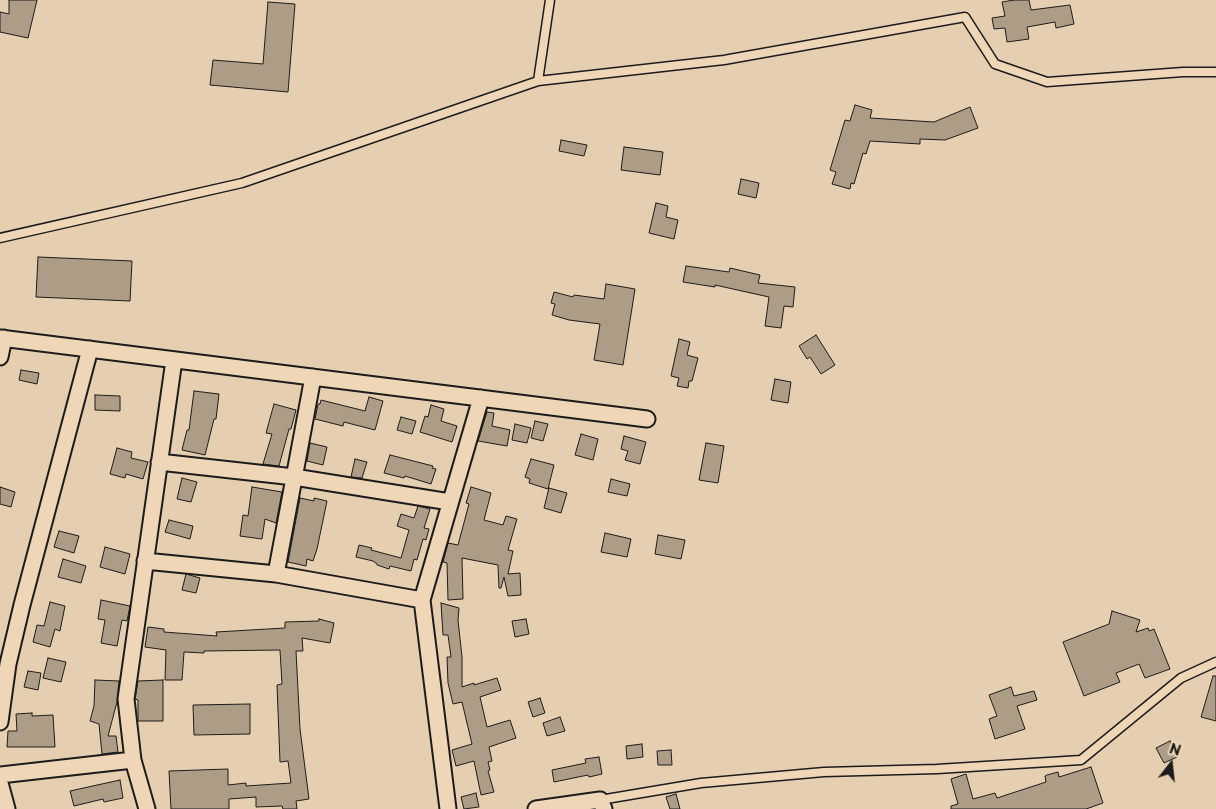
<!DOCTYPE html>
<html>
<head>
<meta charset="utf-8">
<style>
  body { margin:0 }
  #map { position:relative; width:1216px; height:809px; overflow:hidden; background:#e6cfb0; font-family:"Playpen Sans",sans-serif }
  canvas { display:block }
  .north { position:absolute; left:1146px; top:739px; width:50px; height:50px; -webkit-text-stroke:4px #eed6b6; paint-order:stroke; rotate:16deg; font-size:14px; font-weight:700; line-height:20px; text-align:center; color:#1c1c1c }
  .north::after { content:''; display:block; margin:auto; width:18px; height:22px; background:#1c1c1c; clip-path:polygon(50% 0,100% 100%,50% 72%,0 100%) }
</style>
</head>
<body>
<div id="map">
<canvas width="1216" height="809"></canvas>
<div class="north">N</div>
</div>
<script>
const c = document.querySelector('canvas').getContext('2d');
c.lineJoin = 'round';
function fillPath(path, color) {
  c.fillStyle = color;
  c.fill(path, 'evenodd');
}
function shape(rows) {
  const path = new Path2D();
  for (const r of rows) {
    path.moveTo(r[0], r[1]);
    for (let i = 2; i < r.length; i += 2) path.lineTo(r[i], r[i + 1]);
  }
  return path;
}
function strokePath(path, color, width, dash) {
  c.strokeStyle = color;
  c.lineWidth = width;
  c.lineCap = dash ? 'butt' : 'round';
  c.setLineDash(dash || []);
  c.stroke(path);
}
const building = shape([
  [9,0,37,0,28,38,0,32,0,12,9,14,9,0],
  [1014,0,1029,0,1031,10,1070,5,1074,24,1056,28,1055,22,1027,27,1029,39,1007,42,1005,28,994,29,992,18,1005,16,1002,2,1014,0],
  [268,2,295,4,288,92,210,85,213,60,263,64,268,2],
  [855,105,872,110,870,118,934,122,970,107,978,128,945,140,920,139,920,144,870,141,866,154,863,153,854,184,851,183,850,189,832,184,836,172,830,170,845,120,850,121,855,105],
  [561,140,587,145,584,156,559,151,561,140],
  [624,147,663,152,660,175,621,170,624,147],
  [741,179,759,183,756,198,738,194,741,179],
  [656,203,668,206,666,217,678,220,674,239,649,233,656,203],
  [38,257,132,261,130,301,36,297,38,257],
  [686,266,729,272,730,268,760,275,758,283,795,287,793,307,784,306,781,328,765,326,769,297,715,285,715,287,683,282,686,266],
  [606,284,635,289,623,365,594,360,600,324,569,320,552,315,555,304,551,303,554,292,573,297,574,295,604,299,606,284],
  [816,335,835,365,821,374,810,357,807,359,799,346,816,335],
  [679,339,690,342,687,355,698,358,692,381,689,381,688,388,677,386,679,378,671,376,679,339],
  [21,370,39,373,37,384,19,380,21,370],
  [775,379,791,382,788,403,771,400,775,379],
  [194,391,219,394,216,419,214,419,205,455,182,450,187,430,189,430,194,391],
  [95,395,120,396,120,411,95,410,95,395],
  [369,397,383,401,375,430,344,422,343,426,315,419,318,404,320,404,321,400,365,411,369,397],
  [274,404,296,410,291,429,289,429,279,466,263,464,272,434,266,433,274,404],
  [431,405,444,409,441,421,457,426,452,442,420,432,425,416,428,417,431,405],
  [487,412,494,413,492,426,510,430,507,446,478,441,487,412],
  [401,417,416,421,412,434,397,430,401,417],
  [535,421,548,424,543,441,531,438,535,421],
  [515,424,531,428,527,443,512,440,515,424],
  [581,434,598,439,593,460,575,455,581,434],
  [624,436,646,442,640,464,625,460,628,451,621,449,624,436],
  [310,443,327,447,323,465,307,461,310,443],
  [706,443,724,446,718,483,699,480,706,443],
  [117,448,132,452,131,458,148,462,143,479,126,474,125,478,110,474,117,448],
  [390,455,433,466,432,468,436,469,431,484,405,476,404,478,384,473,390,455],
  [355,459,367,462,362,478,351,477,355,459],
  [531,459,554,465,548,489,529,483,530,479,525,477,531,459],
  [182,478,197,482,191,502,177,499,182,478],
  [611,479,630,484,627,496,608,492,611,479],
  [0,487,15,492,11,507,0,504,0,487],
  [252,487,282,492,276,523,265,519,262,539,240,536,243,515,248,516,252,487],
  [471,487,491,493,484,520,503,525,506,516,517,519,508,550,513,551,508,574,520,573,521,595,508,596,504,577,501,588,499,588,498,565,462,558,463,599,448,600,447,563,443,562,448,543,458,545,469,504,466,503,471,487],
  [549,488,567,493,561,513,544,508,549,488],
  [300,498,314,501,314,498,327,501,317,549,313,561,307,559,306,566,288,562,300,498],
  [418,506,430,509,424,528,429,529,426,540,423,539,417,560,414,559,411,571,390,566,389,569,377,565,377,564,373,561,356,557,359,545,372,548,371,550,401,558,409,530,397,526,401,514,414,518,418,506],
  [169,520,193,526,190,539,165,532,169,520],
  [59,531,79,536,74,553,54,547,59,531],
  [605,533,631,539,627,557,601,552,605,533],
  [658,535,685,540,681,559,655,554,658,535],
  [105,547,130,554,125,574,100,567,105,547],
  [63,559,86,566,81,583,58,577,63,559],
  [186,574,200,578,196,593,182,590,186,574],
  [101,600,130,606,127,621,122,620,117,646,101,643,105,620,98,619,101,600],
  [50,602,65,606,60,631,55,629,50,647,33,642,37,625,44,626,50,602],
  [441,603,459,608,458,620,462,657,462,687,474,683,474,685,497,678,501,690,480,697,487,727,510,720,516,738,489,747,492,761,488,762,490,770,488,771,494,792,481,795,474,761,456,766,452,750,472,744,462,702,453,704,448,683,447,657,451,657,448,635,443,635,441,603],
  [1112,611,1140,620,1136,632,1148,628,1149,631,1154,629,1170,669,1145,678,1139,664,1116,673,1120,682,1084,696,1063,642,1109,624,1112,611],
  [319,619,334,623,330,643,302,638,303,651,296,651,300,729,309,799,296,801,297,809,283,809,282,806,256,807,256,797,229,799,229,809,171,809,169,771,228,769,228,785,246,783,246,786,291,783,288,761,280,762,277,685,282,684,280,650,204,651,204,653,184,652,182,680,165,680,166,650,145,647,148,627,164,629,164,632,217,636,216,632,285,628,285,622,319,621,319,619],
  [526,619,529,634,515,637,512,621,526,619],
  [48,658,66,662,61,682,43,678,48,658],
  [28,671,41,673,38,690,24,687,28,671],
  [1213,676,1216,676,1216,721,1201,717,1213,676],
  [95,680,119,681,117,702,108,736,116,736,118,752,102,754,99,724,90,721,94,706,95,680],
  [163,680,163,721,138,721,138,700,135,699,138,681,163,680],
  [1011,687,1014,696,1034,691,1037,700,1017,706,1025,729,995,739,989,719,997,716,989,695,1011,687],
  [540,698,545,713,533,717,528,702,540,698],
  [250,704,250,734,194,735,193,705,250,704],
  [32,713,32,716,53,715,55,747,7,747,8,731,17,731,16,714,32,713],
  [560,717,565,731,547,736,543,723,560,717],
  [1170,741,1177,757,1164,763,1156,748,1170,741],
  [642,744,643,757,627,759,626,746,642,744],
  [671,750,672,765,658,765,657,751,671,750],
  [599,757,602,774,589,777,588,775,554,782,552,770,586,763,585,759,599,757],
  [1091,767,1103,803,1086,809,951,809,951,806,958,804,951,779,966,774,973,799,995,793,997,798,1046,782,1045,776,1047,775,1058,772,1059,777,1091,767],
  [120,780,123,798,104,802,103,799,74,806,70,791,120,780],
  [476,793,479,807,464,809,461,797,476,793],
  [676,794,680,809,670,809,666,797,676,794]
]);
const service = shape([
  [538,81,550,0],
  [0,238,242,183,538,81,724,60,965,17,995,64,1047,82,1183,72,1216,72],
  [600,800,701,783,824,772,937,769,1081,760,1181,678,1216,662]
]);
const minor = shape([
  [0,338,647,419],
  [0,357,4,338],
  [159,462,294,477,450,502],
  [145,561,276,574,422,600],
  [276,574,313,377],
  [0,722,8,664,22,605,90,349],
  [0,775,133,760],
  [0,783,7,809],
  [147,809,133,760,126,699,174,360],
  [448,809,422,600,481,398],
  [536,809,600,800,604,809]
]);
fillPath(building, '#ad9d87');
strokePath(building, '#1c1c1c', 1);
strokePath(service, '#1c1c1c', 11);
strokePath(minor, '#1c1c1c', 19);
strokePath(service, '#eed6b6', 8);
strokePath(minor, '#eed6b6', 15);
</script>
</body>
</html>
